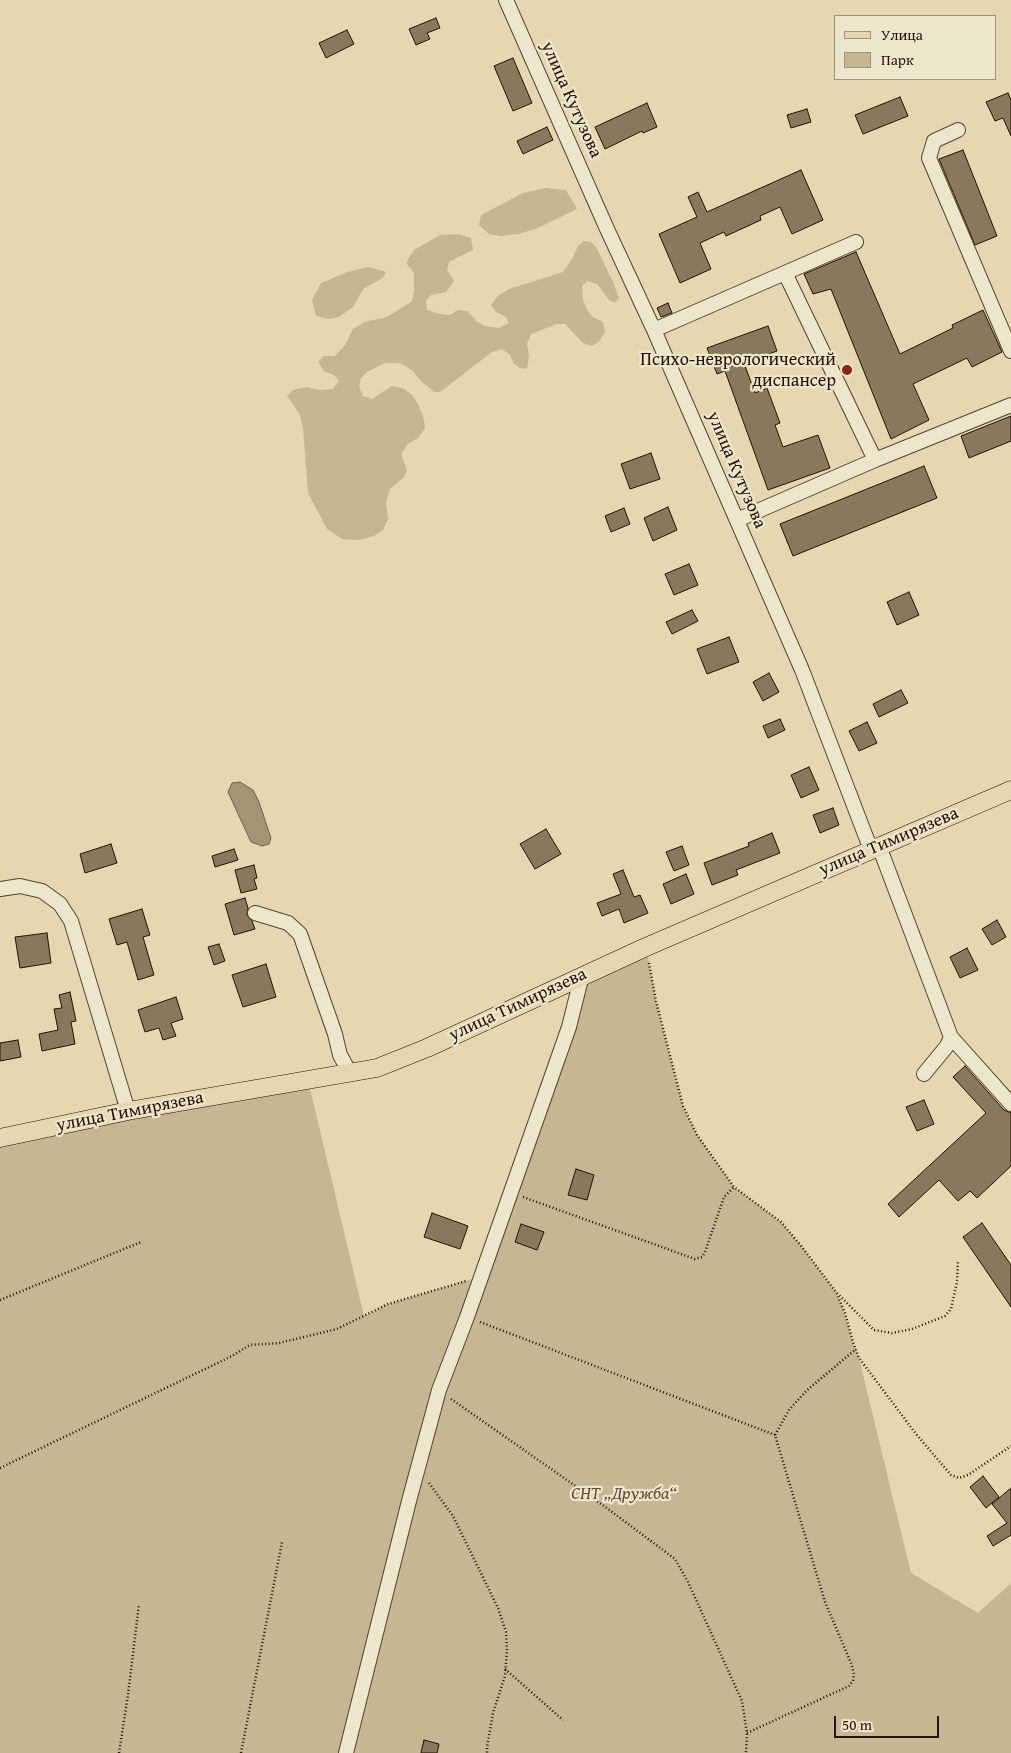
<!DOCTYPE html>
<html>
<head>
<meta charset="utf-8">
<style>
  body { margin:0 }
  #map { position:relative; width:1011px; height:1753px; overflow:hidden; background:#e5d8b0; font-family:"Gentium Book Plus",serif }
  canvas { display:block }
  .legend { position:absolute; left:834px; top:15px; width:162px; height:65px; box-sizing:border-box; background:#eee6cc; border:1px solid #9d927a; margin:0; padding:6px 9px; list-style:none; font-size:15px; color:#231300 }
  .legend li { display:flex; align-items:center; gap:10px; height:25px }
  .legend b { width:25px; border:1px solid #9d927a }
  .scale { position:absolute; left:834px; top:1716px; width:105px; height:22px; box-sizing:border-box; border:2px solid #231300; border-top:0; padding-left:6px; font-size:15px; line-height:18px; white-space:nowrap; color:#231300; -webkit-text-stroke:4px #eee6cc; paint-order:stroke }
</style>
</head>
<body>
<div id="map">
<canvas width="1011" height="1753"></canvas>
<ul class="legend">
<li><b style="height:6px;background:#e5d8b0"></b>Улица</li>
<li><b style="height:14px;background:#c4b792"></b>Парк</li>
</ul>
<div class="scale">50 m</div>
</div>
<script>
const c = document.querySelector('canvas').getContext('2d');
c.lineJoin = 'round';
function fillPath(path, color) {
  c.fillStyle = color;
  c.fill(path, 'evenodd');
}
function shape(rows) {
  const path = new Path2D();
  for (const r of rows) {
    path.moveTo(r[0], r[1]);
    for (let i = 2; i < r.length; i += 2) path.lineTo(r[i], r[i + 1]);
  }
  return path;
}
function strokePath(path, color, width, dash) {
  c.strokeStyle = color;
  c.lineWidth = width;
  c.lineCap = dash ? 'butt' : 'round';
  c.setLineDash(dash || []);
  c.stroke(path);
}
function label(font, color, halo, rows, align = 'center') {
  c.font = font + ' "Gentium Book Plus",serif';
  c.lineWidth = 4.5;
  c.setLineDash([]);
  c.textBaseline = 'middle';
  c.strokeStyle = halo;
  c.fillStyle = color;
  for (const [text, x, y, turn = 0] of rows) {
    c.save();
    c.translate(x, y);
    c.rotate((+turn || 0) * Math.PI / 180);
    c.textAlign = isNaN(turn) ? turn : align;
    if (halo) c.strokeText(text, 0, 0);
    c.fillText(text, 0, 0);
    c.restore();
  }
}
const green = shape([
  [546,188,566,190,577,209,538,228,519,234,501,236,489,234,479,225,481,215,523,193],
  [459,234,471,238,473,250,449,262,447,270,454,281,446,292,431,295,426,301,427,310,440,314,450,315,458,310,468,311,476,321,485,326,499,328,509,323,506,317,496,312,491,305,498,296,509,289,563,272,572,259,578,246,584,241,591,242,596,247,614,284,619,298,615,303,609,300,597,284,587,281,582,286,583,300,587,310,593,317,603,322,605,332,599,342,592,346,583,343,565,324,557,324,531,334,527,344,529,356,527,369,520,368,514,364,510,355,502,349,492,352,440,392,434,392,422,382,413,371,400,363,385,363,367,372,361,378,359,387,363,396,372,399,392,386,403,388,412,395,418,404,423,416,425,428,418,438,408,444,401,454,407,470,404,477,390,489,386,503,388,519,383,530,374,536,359,540,342,539,327,529,308,493,303,427,299,413,287,396,293,390,307,387,319,390,333,389,339,381,334,375,325,372,318,362,324,356,335,356,345,345,353,329,365,322,387,317,411,302,414,294,414,273,406,263,414,250,440,235],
  [368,267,386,272,383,278,364,288,353,307,339,317,329,319,316,316,312,300,321,283,348,272],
  [646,947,656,1001,683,1106,697,1135,734,1187,781,1222,802,1247,836,1292,845,1313,853,1342,859,1358,911,1573,978,1613,1011,1583,1011,1753,0,1753,0,1138,308,1080,364,1316,388,1304,482,1276,582,975]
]);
const water = shape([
  [240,782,253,790,259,802,271,838,269,844,262,846,251,842,228,792,232,783,240,782]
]);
const building = shape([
  [436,18,440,28,427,33,430,39,416,45,409,29,436,18],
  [347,30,354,44,326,58,319,43,347,30],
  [513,58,532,103,513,111,494,66,513,58],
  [1008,93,1011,100,1011,136,1003,118,995,121,986,102,1008,93],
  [900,97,908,116,863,134,855,115,900,97],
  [647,103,657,127,643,133,642,131,605,149,595,127,647,103],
  [807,109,811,122,791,128,787,115,807,109],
  [547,127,553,140,523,154,517,141,547,127],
  [963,150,997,236,975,245,939,159,963,150],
  [801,170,823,220,792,234,780,207,760,216,761,220,726,236,724,232,700,243,711,269,680,283,659,234,697,217,688,197,698,192,707,212,801,170],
  [856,252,900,354,953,328,952,325,983,310,1002,352,972,367,967,358,913,384,929,420,891,439,831,289,813,294,804,274,856,252],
  [668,303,672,313,661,317,657,308,668,303],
  [768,326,777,351,744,363,755,393,767,388,780,423,775,425,783,447,818,435,830,468,768,490,725,371,717,374,707,348,768,326],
  [1011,416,1011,441,969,458,961,436,1011,416],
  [651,453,660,479,630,489,621,464,651,453],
  [924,466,937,498,793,556,780,524,924,466],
  [668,507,677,530,653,541,644,518,668,507],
  [624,508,630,524,611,532,605,516,624,508],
  [689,564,698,585,674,595,665,574,689,564],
  [909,592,919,615,897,625,887,602,909,592],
  [692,610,698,621,672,634,666,622,692,610],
  [729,637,739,662,707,674,697,649,729,637],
  [769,673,779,692,763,701,753,682,769,673],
  [901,690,908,703,879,717,873,704,901,690],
  [780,719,785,730,768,738,763,726,780,719],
  [867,722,877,743,859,751,849,731,867,722],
  [809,767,819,790,801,798,791,775,809,767],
  [833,808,839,825,820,833,813,815,833,808],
  [546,829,561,854,535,869,520,844,546,829],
  [772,833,780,853,736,870,738,875,712,885,704,863,749,846,748,843,772,833],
  [111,844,117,863,85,873,80,854,111,844],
  [682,846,689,865,674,871,666,852,682,846],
  [234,849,238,860,215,867,212,856,234,849],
  [254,865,257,878,254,879,257,889,241,893,235,870,254,865],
  [623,870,634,897,640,895,648,913,624,923,619,909,602,916,597,903,621,894,613,874,623,870],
  [686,874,694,894,671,904,663,884,686,874],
  [245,898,248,908,247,915,252,921,255,929,234,935,225,904,245,898],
  [142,909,150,935,143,937,154,975,138,980,127,942,117,945,109,919,142,909],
  [997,920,1006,937,992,945,982,929,997,920],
  [47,933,51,963,20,968,15,937,47,933],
  [219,944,225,961,214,965,208,947,219,944],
  [967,948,978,970,960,978,950,957,967,948],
  [266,964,276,997,243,1007,232,975,266,964],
  [70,992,76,1021,71,1022,75,1044,42,1051,39,1034,58,1030,54,1009,62,1008,59,995,70,992],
  [176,997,183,1019,171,1023,176,1036,163,1040,159,1028,145,1032,138,1010,176,997],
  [18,1040,21,1057,0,1061,0,1043,18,1040],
  [965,1066,1004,1110,1011,1113,1011,1166,977,1198,970,1191,958,1201,939,1180,899,1217,888,1204,986,1113,953,1077,965,1066],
  [924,1100,934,1124,917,1131,906,1107,924,1100],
  [576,1169,594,1175,587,1200,568,1195,576,1169],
  [432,1213,468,1226,460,1249,424,1237,432,1213],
  [982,1223,1011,1265,1011,1307,963,1237,982,1223],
  [521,1224,544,1232,537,1250,515,1242,521,1224],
  [983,1476,999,1497,986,1508,970,1487,983,1476],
  [1011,1488,1011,1535,993,1546,987,1536,1007,1523,992,1504,1011,1488],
  [424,1740,439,1744,437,1753,421,1753,424,1740]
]);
const path = shape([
  [649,963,656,1001,683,1106,697,1135,734,1187,781,1222,802,1247,836,1292,845,1313,853,1342,859,1358,916,1434,951,1475,959,1478,968,1475,1011,1446],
  [523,1197,695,1259,702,1257,705,1252,724,1197,734,1187],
  [837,1293,874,1330,892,1333,912,1329,945,1316,951,1309,957,1282,958,1260],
  [0,1300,141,1242],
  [480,1322,775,1435],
  [451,1399,604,1506,675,1559,688,1582,742,1701,747,1733,746,1753],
  [0,1468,232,1356,250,1345,279,1343,337,1329,388,1304,466,1281],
  [429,1483,453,1516,498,1608,506,1632,507,1650,505,1676,493,1713,487,1747,487,1753],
  [505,1669,563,1720],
  [747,1733,849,1686,853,1681,854,1674,851,1663,825,1602,775,1435,789,1410,806,1391,856,1349],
  [119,1753,128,1695,139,1604],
  [241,1753,282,1542]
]);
const minor = shape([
  [506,0,607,229,654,330,802,670,871,850],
  [958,130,934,141,929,158,1011,351],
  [785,273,875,460],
  [654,330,856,242],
  [737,520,875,460,1011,405],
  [879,846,951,1037,947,1046,924,1074],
  [0,889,20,886,42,891,60,904,71,921,128,1111],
  [255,913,288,923,300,934,335,1034,340,1055,350,1073],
  [951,1037,1011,1104],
  [346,1753,409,1501,439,1390,467,1317,569,1027,582,975]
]);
const major = shape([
  [0,1138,128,1111,377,1068,427,1048,646,947,1011,790]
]);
const markers = [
  [847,370,6,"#8f2418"]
];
const streetNames = [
  ["улица Кутузова",571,100,66],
  ["улица Кутузова",736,470,67],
  ["улица Тимирязева",889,842,-23],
  ["улица Тимирязева",518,1005,-25],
  ["улица Тимирязева",130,1112,-11]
];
const poiNames = [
  ["Психо-неврологический",836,360],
  ["диспансер",836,381]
];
const parkNames = [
  ["СНТ „Дружба“",624,1494]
];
fillPath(green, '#c4b792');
fillPath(water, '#a39574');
strokePath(water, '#706146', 1);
fillPath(building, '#88795c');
strokePath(building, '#231300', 1);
strokePath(minor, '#54442c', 16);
strokePath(major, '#231300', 19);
strokePath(path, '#231300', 2.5, [1, 2.5]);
strokePath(minor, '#eee6cc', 14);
strokePath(major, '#e5d8b0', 18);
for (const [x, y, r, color] of markers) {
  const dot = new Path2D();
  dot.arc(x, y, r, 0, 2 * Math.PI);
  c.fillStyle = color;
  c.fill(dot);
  strokePath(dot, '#eee6cc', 2);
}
label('18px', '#231300', '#eee6cc', streetNames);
label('18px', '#231300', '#eee6cc', poiNames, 'right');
label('italic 18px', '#5b4c33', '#eee6cc', parkNames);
</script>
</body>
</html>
